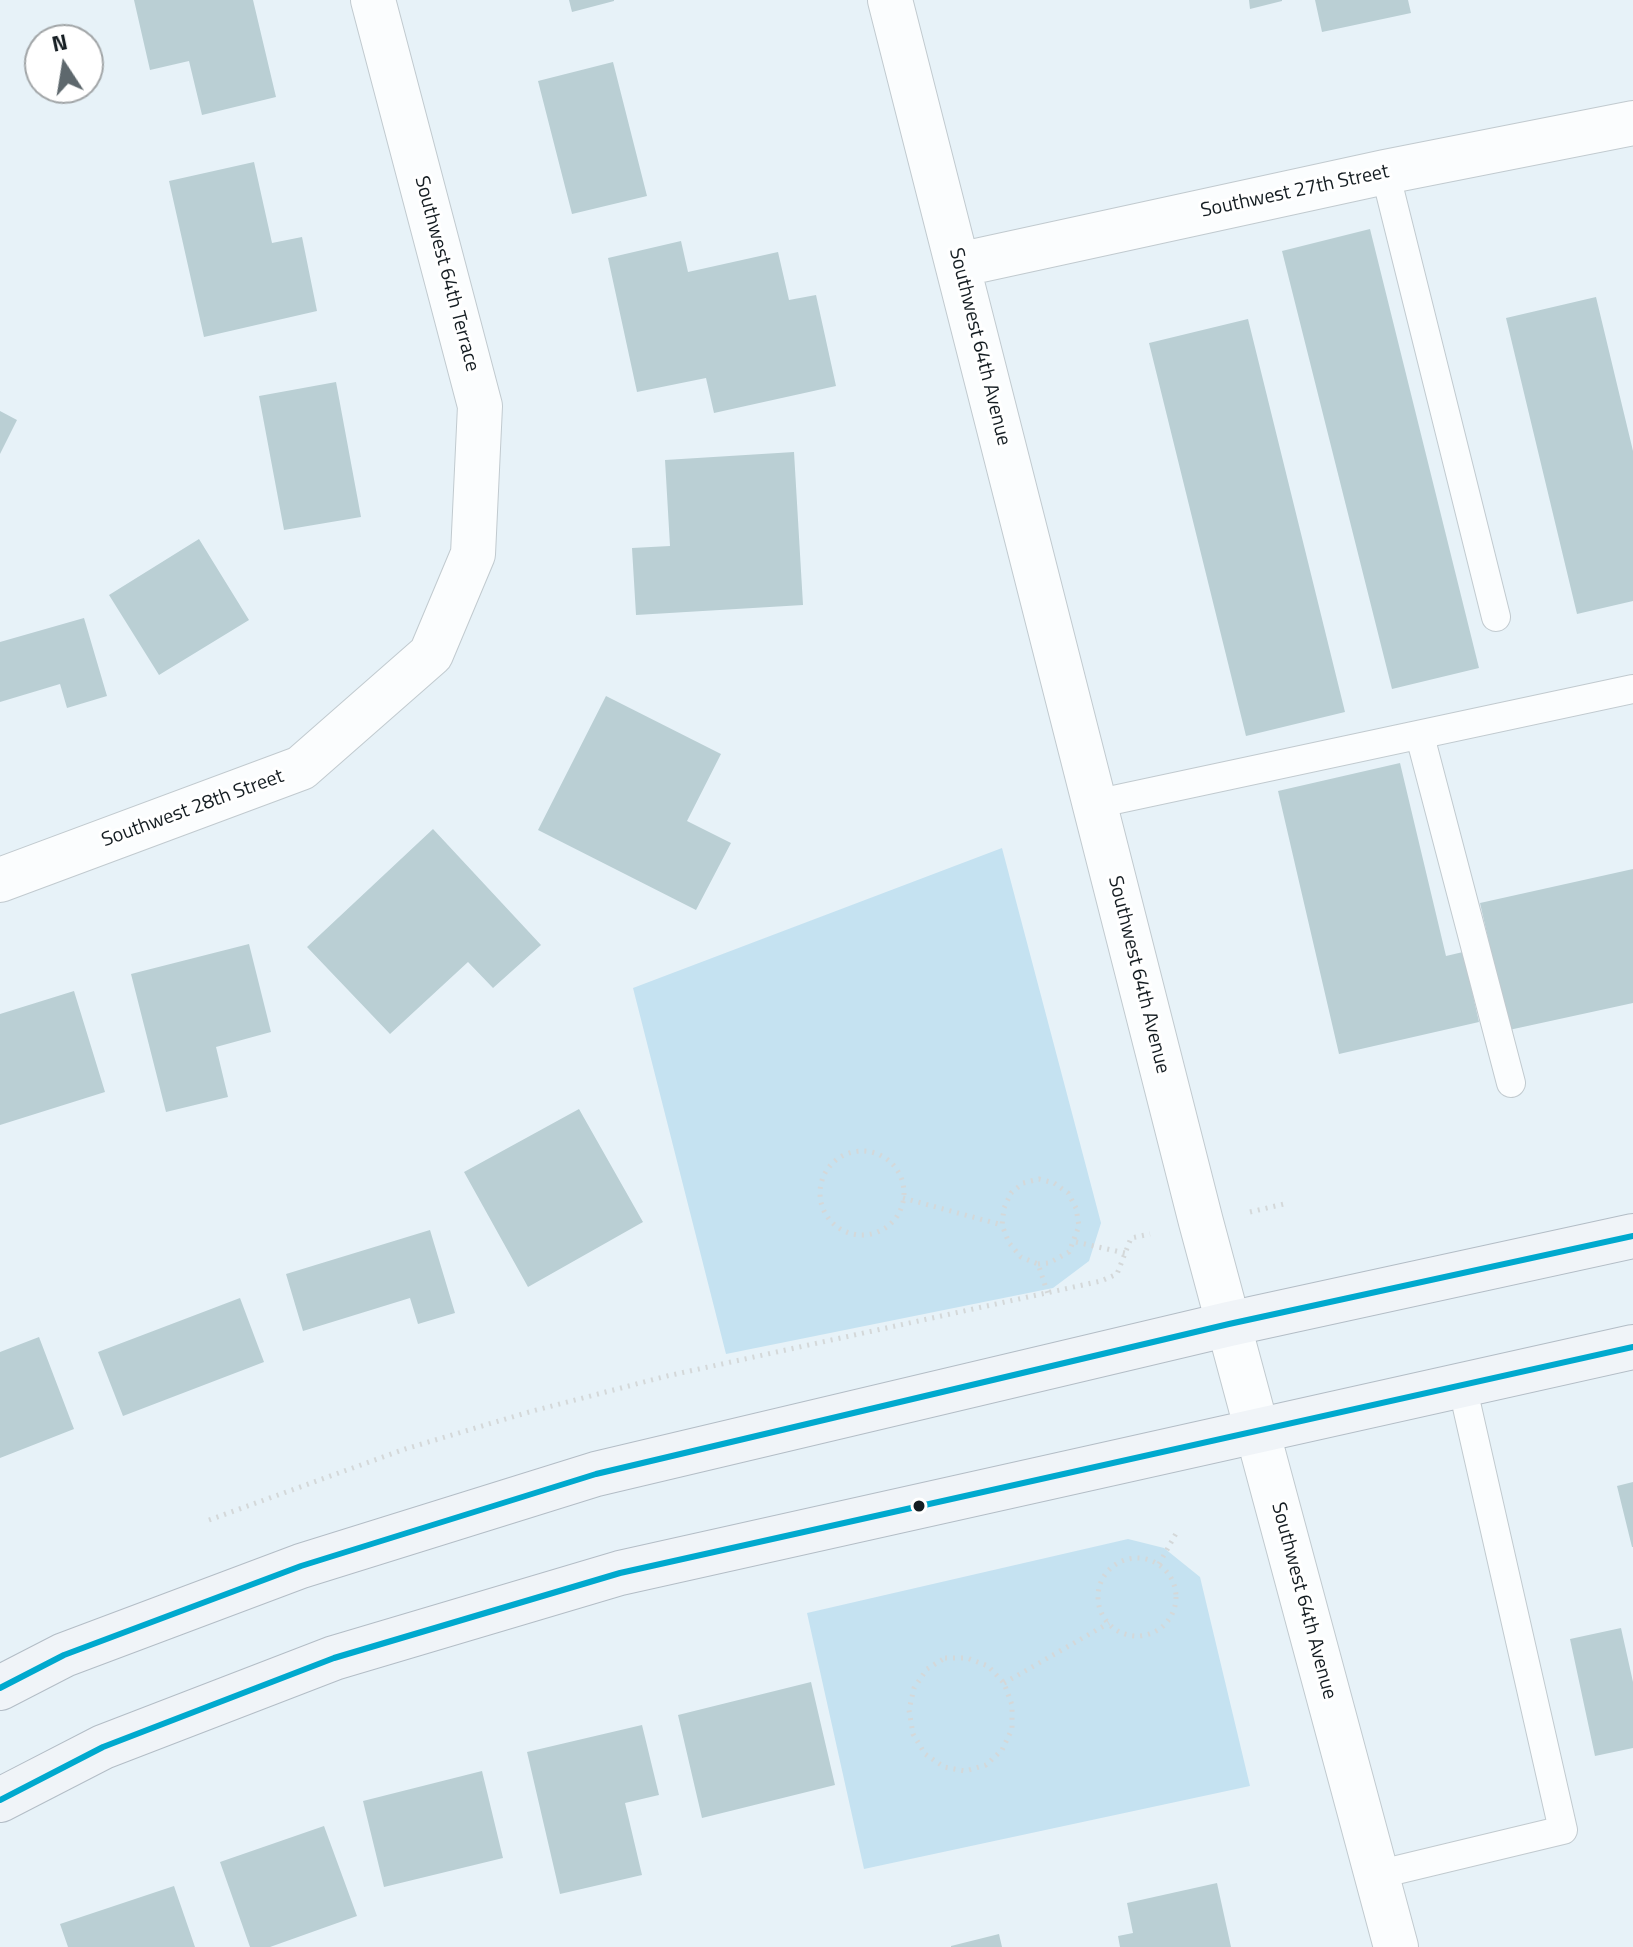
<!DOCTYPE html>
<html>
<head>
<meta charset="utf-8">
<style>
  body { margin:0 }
  #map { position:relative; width:1633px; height:1947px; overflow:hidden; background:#e7f2f8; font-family:"Titillium Web",sans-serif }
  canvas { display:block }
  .north { position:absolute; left:24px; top:24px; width:80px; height:80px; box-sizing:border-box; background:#fff; border:2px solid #a1a5a7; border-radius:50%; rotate:348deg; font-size:22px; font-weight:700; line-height:32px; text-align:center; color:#151d22 }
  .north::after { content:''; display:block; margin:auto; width:28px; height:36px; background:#5e686d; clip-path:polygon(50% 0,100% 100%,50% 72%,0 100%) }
</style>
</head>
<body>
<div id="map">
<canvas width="1633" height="1947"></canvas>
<div class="north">N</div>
</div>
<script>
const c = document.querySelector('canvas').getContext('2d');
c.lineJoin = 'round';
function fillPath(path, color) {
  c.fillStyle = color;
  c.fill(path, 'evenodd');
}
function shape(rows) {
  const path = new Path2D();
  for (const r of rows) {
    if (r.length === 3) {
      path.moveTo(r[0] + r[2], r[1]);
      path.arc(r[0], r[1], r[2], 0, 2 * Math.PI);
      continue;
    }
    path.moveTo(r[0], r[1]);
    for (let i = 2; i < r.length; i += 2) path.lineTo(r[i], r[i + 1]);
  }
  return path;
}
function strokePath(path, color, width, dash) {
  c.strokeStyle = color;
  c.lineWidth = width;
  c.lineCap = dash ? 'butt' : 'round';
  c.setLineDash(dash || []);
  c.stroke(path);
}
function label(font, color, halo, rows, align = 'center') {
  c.font = font + ' "Titillium Web",sans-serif';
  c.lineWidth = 6;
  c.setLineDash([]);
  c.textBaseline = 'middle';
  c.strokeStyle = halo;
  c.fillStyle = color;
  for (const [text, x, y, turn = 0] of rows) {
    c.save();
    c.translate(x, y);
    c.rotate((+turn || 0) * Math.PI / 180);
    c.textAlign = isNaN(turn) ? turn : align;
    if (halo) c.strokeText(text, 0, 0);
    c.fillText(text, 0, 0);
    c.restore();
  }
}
const green = shape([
  [1002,848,1101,1223,1089,1261,1053,1288,726,1354,633,988],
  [1128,1539,1164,1548,1200,1577,1250,1786,864,1869,807,1613]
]);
const building = shape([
  [134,0,253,0,276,97,202,115,189,61,150,70],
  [569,0,614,0,614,1,572,12],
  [1249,0,1282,0,1282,1,1250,9],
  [1315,0,1408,0,1411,13,1322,32],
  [613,62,647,196,572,214,538,81],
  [254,162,272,243,302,237,317,311,204,337,169,181],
  [1370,229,1479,668,1392,689,1282,251],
  [681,241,688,272,778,252,789,300,816,295,836,386,714,413,706,378,637,392,608,258],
  [1596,297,1633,451,1633,601,1577,614,1506,318],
  [1248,319,1345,712,1246,736,1149,343],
  [336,382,361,517,284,530,259,396],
  [0,411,17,420,0,454],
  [794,452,803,605,636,615,632,548,670,546,665,460],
  [199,539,249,620,159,675,109,595],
  [84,618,107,696,67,708,60,684,0,702,0,642],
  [606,696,721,754,687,821,731,843,696,910,538,830],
  [1400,763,1446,956,1463,952,1479,1022,1339,1054,1278,791],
  [433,829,541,945,493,988,468,962,390,1034,307,947],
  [1633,869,1633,1003,1509,1030,1480,903],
  [249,944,271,1032,216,1047,228,1097,166,1112,131,974],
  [74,991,105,1092,0,1125,0,1014],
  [579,1109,643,1222,528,1287,464,1172],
  [430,1230,455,1313,418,1324,410,1298,303,1331,286,1274],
  [240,1298,264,1362,123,1416,98,1352],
  [39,1337,74,1429,0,1458,0,1352],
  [1633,1482,1633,1547,1632,1547,1617,1486],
  [1621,1628,1633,1682,1633,1748,1595,1756,1570,1639],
  [811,1682,835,1785,702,1818,678,1715],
  [642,1725,659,1795,625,1803,642,1875,560,1894,527,1752],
  [482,1771,503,1858,384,1887,363,1801],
  [324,1826,357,1916,270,1947,250,1947,220,1862],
  [1217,1883,1231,1947,1120,1947,1118,1936,1133,1933,1127,1903],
  [174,1886,195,1947,68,1947,60,1924],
  [999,1934,1002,1947,951,1947,951,1946]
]);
const path = shape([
  [862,1193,42],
  [903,1198,1002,1225],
  [1250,1212,1284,1204],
  [1076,1242,1125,1253],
  [1038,1264,1049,1263,1069,1252,1079,1226,1076,1208,1068,1193,1054,1183,1039,1179,1023,1183,1011,1193,1004,1208,1002,1225,1009,1243,1021,1257,1038,1264,1048,1294],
  [209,1520,405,1449,529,1412,667,1376,1101,1281,1117,1274,1131,1238,1150,1234],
  [1137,1597,39],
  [1159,1564,1178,1530],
  [945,1658,967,1658,988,1666,1004,1683,1012,1705,1012,1729,1002,1750,986,1765,965,1771,944,1767,925,1754,913,1734,909,1710,914,1688,927,1669,945,1658],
  [1004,1683,1109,1623]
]);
const service = shape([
  [1385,172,1496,617],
  [1420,736,1511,1083],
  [1095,804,1633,689],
  [1376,1875,1563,1830,1462,1385]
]);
const minor = shape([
  [890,0,1201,1222,1396,1947],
  [958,265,1385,172,1633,123],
  [0,880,301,768,431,654,473,554,480,406,373,0]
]);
const primary = shape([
  [0,1688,64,1655,301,1566,596,1474,1229,1324,1633,1236],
  [0,1800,103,1747,334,1658,620,1573,1633,1347]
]);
const bus1 = shape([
  [0,1688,64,1655,301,1566,596,1474,1229,1324,1633,1236],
  [0,1800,103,1747,334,1658,620,1573,1633,1347]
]);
const markers = [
  [919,1506,7,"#151d22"]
];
const streetNames = [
  ["Southwest 27th Street",1295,192,-12],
  ["Southwest 64th Terrace",446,274,75],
  ["Southwest 64th Avenue",979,347,76],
  ["Southwest 28th Street",193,809,-20],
  ["Southwest 64th Avenue",1138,975,76],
  ["Southwest 64th Avenue",1303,1601,75]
];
fillPath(green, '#c5e2f1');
fillPath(building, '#bacfd4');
strokePath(service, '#c1cacf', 30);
strokePath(minor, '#c1cacf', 46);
strokePath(primary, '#b3bdc6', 46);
strokePath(path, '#d4d8d9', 5, [2, 6]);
strokePath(service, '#fbfdfe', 28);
strokePath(minor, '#fbfdfe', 44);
strokePath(primary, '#f0f4f8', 44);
strokePath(bus1, '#00a9ce', 6);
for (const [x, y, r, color] of markers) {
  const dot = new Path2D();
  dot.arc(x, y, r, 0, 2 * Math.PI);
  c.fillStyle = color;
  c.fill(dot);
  strokePath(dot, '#fff', 3);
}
label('20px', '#151d22', '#fff', streetNames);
</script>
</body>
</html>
